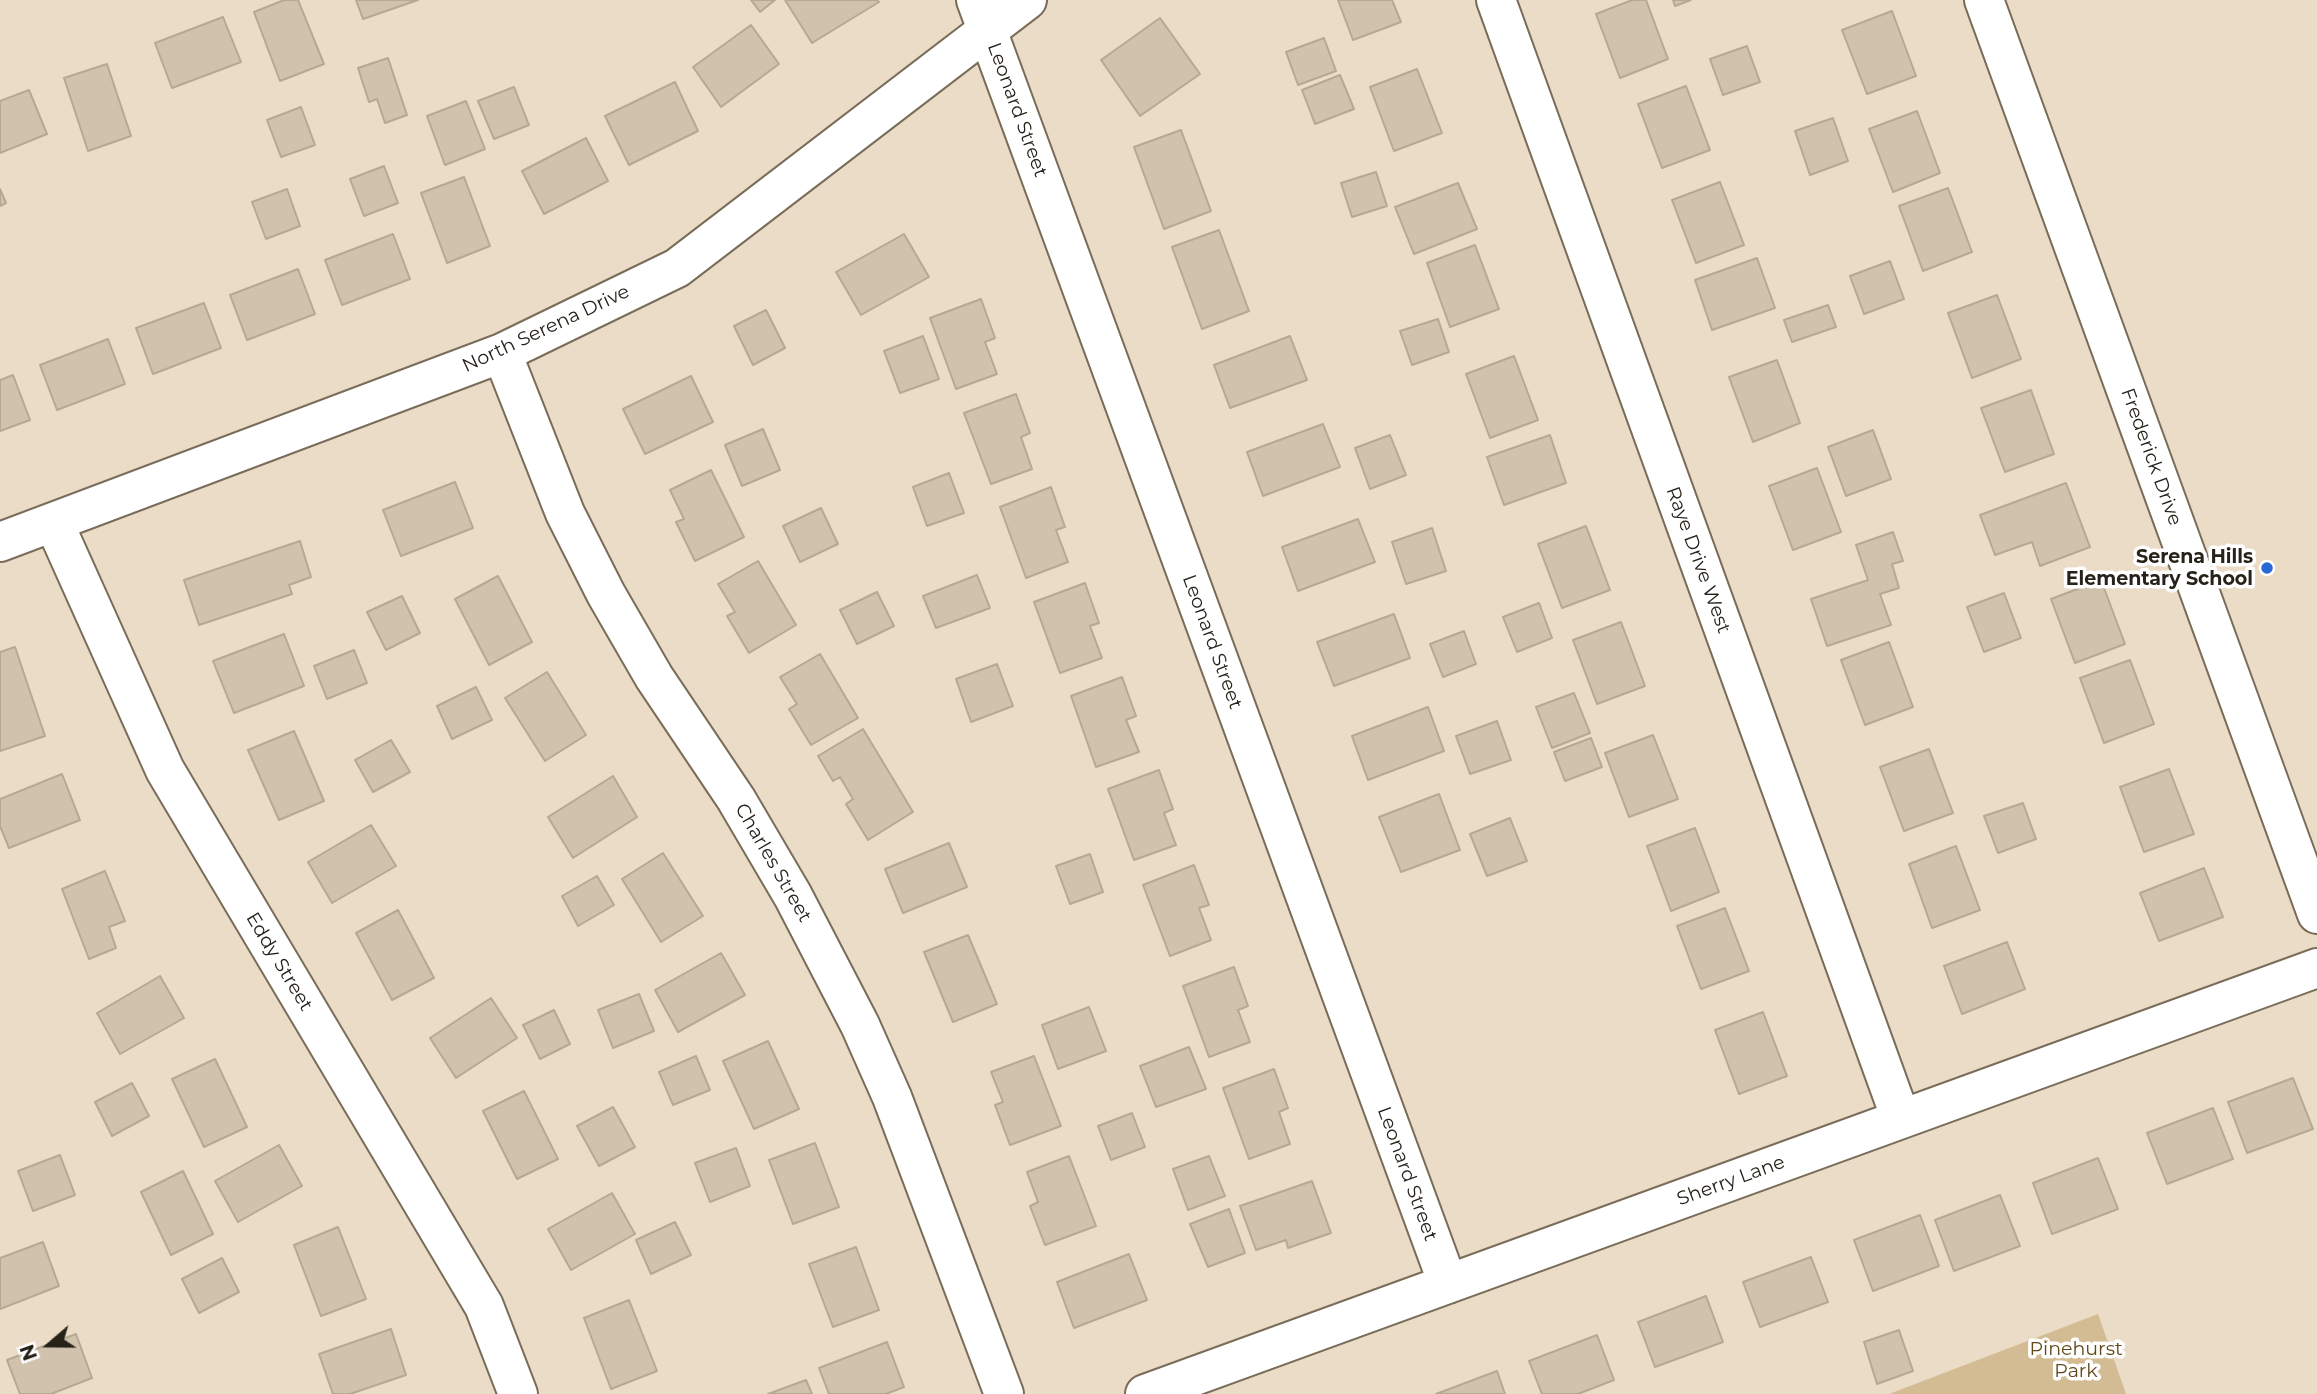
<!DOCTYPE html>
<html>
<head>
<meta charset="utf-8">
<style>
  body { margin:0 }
  #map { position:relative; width:2317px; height:1394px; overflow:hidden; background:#eadcc6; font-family:Montserrat,sans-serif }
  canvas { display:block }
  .north { position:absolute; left:14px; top:1310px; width:70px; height:70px; -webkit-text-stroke:5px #fff; paint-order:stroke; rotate:250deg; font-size:19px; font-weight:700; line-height:28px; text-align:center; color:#262119 }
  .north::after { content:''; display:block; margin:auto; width:24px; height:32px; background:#262119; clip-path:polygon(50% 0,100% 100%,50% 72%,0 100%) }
</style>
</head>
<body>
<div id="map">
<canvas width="2317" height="1394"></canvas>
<div class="north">N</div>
</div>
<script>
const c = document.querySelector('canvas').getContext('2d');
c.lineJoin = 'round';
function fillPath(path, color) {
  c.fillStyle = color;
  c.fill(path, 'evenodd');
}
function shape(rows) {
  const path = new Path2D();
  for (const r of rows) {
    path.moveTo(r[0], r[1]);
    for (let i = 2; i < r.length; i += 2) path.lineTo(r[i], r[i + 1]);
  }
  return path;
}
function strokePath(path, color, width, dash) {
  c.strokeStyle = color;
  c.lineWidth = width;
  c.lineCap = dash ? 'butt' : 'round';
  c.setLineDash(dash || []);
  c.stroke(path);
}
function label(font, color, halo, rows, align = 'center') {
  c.font = font + ' Montserrat,sans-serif';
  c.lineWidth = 7;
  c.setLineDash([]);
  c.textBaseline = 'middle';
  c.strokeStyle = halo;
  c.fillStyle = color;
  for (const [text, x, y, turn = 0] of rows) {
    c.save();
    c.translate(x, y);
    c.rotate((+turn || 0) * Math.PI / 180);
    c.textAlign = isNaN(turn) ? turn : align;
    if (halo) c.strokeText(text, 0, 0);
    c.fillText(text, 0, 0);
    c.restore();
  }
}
const green = shape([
  [2098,1314,2126,1394,1889,1394]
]);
const building = shape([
  [284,0,298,0,324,64,280,81,254,12,284,0],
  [356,0,418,0,363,19,356,0],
  [751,0,775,0,760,12,751,0],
  [785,0,877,0,879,2,812,43,785,0],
  [1338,0,1392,0,1401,22,1353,40,1338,0],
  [1632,0,1646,0,1668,59,1620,78,1596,14,1632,0],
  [1673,0,1691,0,1675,6,1673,0],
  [1892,11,1916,76,1867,94,1842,30,1892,11],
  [223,17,241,62,172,88,155,43,223,17],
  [1160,18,1200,74,1140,116,1101,60,1160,18],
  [751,25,779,64,721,107,693,67,751,25],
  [1324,38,1336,71,1298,85,1286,52,1324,38],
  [1747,46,1760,82,1723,95,1710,59,1747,46],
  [388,58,407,115,385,123,377,99,369,102,358,68,388,58],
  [107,64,131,136,88,151,64,78,107,64],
  [1417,69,1442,133,1394,151,1370,87,1417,69],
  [1340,75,1354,109,1315,124,1302,90,1340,75],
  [675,82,698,131,629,165,605,116,675,82],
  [1686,86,1710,150,1662,168,1638,104,1686,86],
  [514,87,529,125,494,139,478,101,514,87],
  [29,90,47,134,0,153,0,101,29,90],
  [466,101,485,149,445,165,427,116,466,101],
  [301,107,315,145,281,157,267,120,301,107],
  [1917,111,1940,173,1893,192,1869,129,1917,111],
  [1833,118,1848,161,1810,175,1795,131,1833,118],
  [1181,130,1211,211,1164,229,1134,147,1181,130],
  [586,138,608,181,544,214,522,171,586,138],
  [384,166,398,203,364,216,350,179,384,166],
  [1376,172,1387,206,1352,217,1341,183,1376,172],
  [464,177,490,246,447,263,421,193,464,177],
  [1720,182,1744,245,1696,263,1672,200,1720,182],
  [1458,183,1477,229,1414,254,1395,207,1458,183],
  [1948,188,1972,252,1923,271,1899,206,1948,188],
  [0,189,6,203,0,206,0,189],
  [287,189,300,226,266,239,252,202,287,189],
  [1219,230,1249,311,1202,329,1172,247,1219,230],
  [393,234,410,279,342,305,325,260,393,234],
  [904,234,929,277,861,315,836,272,904,234],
  [1475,245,1499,309,1450,327,1427,263,1475,245],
  [1757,258,1775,308,1712,330,1695,280,1757,258],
  [1890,261,1904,299,1864,314,1850,276,1890,261],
  [298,269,315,314,247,340,230,295,298,269],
  [1997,295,2021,359,1972,378,1948,313,1997,295],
  [981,299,995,338,985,342,997,374,956,389,930,318,981,299],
  [204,303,221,348,153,374,136,328,204,303],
  [1828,305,1836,327,1792,342,1784,320,1828,305],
  [766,310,785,348,753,365,734,326,766,310],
  [1438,319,1449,352,1412,365,1400,331,1438,319],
  [923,336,939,379,900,393,884,351,923,336],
  [1290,336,1307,380,1230,408,1214,365,1290,336],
  [108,339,125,384,57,410,40,365,108,339],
  [1514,356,1538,420,1490,438,1466,374,1514,356],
  [1777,360,1800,423,1753,442,1729,377,1777,360],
  [13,375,30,420,0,431,0,380,13,375],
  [691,376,713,422,645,454,623,409,691,376],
  [2031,390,2054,454,2005,472,1981,408,2031,390],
  [1016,394,1030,433,1021,437,1032,469,991,484,964,413,1016,394],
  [1323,424,1340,467,1263,496,1247,452,1323,424],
  [763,429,780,470,742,486,725,445,763,429],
  [1873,430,1891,479,1846,496,1828,447,1873,430],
  [1390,435,1406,475,1370,489,1355,448,1390,435],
  [1550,435,1566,483,1504,505,1487,457,1550,435],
  [1817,468,1841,532,1793,550,1769,486,1817,468],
  [711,470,744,537,695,561,676,522,684,519,670,490,711,470],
  [949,473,964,513,927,526,913,487,949,473],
  [455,482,473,528,401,556,383,510,455,482],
  [2066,483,2090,547,2040,566,2032,542,1995,555,1980,515,2066,483],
  [1051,487,1065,527,1056,530,1068,562,1026,578,1000,507,1051,487],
  [821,508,838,544,800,562,783,526,821,508],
  [1358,519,1375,562,1298,591,1282,547,1358,519],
  [1586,526,1610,590,1562,608,1538,544,1586,526],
  [1432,528,1446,571,1406,584,1392,542,1432,528],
  [1893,532,1903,561,1892,564,1899,588,1880,594,1891,625,1827,646,1811,599,1868,580,1856,545,1893,532],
  [300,541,311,577,289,585,292,594,199,625,184,580,300,541],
  [758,561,796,625,749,653,727,616,735,612,718,584,758,561],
  [977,575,990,608,936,628,923,596,977,575],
  [498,576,532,642,489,665,455,599,498,576],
  [2101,580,2125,644,2075,663,2051,599,2101,580],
  [1085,583,1099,623,1090,626,1102,658,1060,673,1034,602,1085,583],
  [877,592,894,626,857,644,840,610,877,592],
  [2004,593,2021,638,1984,652,1967,607,2004,593],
  [402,596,420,633,386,650,367,612,402,596],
  [1539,603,1552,638,1517,652,1503,617,1539,603],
  [1394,614,1410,658,1334,686,1317,642,1394,614],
  [1621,622,1645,686,1597,704,1573,640,1621,622],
  [1464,631,1476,664,1443,677,1430,644,1464,631],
  [284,634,304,686,234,713,213,661,284,634],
  [1889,642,1913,707,1865,725,1841,660,1889,642],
  [15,647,45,736,0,751,0,652,15,647],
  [354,650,367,683,327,699,314,666,354,650],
  [820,654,858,718,811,745,789,709,797,704,780,677,820,654],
  [2130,660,2154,724,2104,743,2080,678,2130,660],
  [997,664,1013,706,971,722,956,679,997,664],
  [547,672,586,735,545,761,505,698,547,672],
  [1122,677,1136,716,1126,720,1139,752,1096,767,1071,696,1122,677],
  [476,687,492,720,452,739,437,706,476,687],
  [1574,693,1590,733,1552,748,1536,707,1574,693],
  [1428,707,1444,751,1368,780,1352,736,1428,707],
  [1497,721,1511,760,1470,774,1456,736,1497,721],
  [863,729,913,812,868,840,846,804,853,799,840,777,833,781,818,756,863,729],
  [294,731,324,801,279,820,248,750,294,731],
  [1653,735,1678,799,1629,817,1605,753,1653,735],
  [1591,738,1602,767,1565,781,1554,752,1591,738],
  [391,740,410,772,373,792,355,760,391,740],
  [1929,749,1953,813,1904,831,1880,767,1929,749],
  [2169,769,2194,834,2144,852,2120,787,2169,769],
  [1159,770,1173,809,1164,813,1176,845,1134,860,1108,789,1159,770],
  [62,774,80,820,9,848,0,826,0,799,62,774],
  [613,776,637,817,573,858,548,817,613,776],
  [1439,794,1460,850,1401,872,1379,817,1439,794],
  [2023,803,2036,839,1998,853,1984,816,2023,803],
  [1510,818,1527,861,1487,876,1470,834,1510,818],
  [371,825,396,866,332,903,308,862,371,825],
  [1695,828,1719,892,1671,911,1647,846,1695,828],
  [949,843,967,887,903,913,885,869,949,843],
  [1956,846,1980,910,1932,928,1909,864,1956,846],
  [663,853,703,916,661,942,622,879,663,853],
  [1090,854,1103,892,1070,904,1056,866,1090,854],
  [1194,865,1209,905,1199,908,1211,940,1170,956,1143,885,1194,865],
  [2204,868,2223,917,2159,941,2140,893,2204,868],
  [105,871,125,921,109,927,116,948,89,959,62,889,105,871],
  [597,876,614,905,578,926,562,896,597,876],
  [1725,908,1749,971,1701,989,1677,926,1725,908],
  [398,910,434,978,392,1000,356,933,398,910],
  [968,935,997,1004,953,1022,924,952,968,935],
  [2007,942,2025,989,1962,1014,1944,966,2007,942],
  [721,953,745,995,678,1032,655,990,721,953],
  [1234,967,1248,1006,1238,1010,1250,1042,1209,1057,1183,986,1234,967],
  [160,976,184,1018,120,1054,97,1013,160,976],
  [639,994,654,1031,613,1048,598,1010,639,994],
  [491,998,517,1038,456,1078,430,1038,491,998],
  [1089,1007,1106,1051,1058,1069,1042,1025,1089,1007],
  [554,1010,570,1044,540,1059,523,1025,554,1010],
  [1763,1012,1787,1076,1739,1094,1715,1030,1763,1012],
  [768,1041,799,1109,754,1129,723,1061,768,1041],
  [1189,1047,1206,1089,1156,1107,1140,1066,1189,1047],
  [696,1056,710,1090,673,1105,659,1072,696,1056],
  [1034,1056,1061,1126,1010,1145,995,1105,1003,1102,991,1072,1034,1056],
  [215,1059,247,1127,204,1147,172,1079,215,1059],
  [1274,1069,1288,1108,1279,1112,1290,1144,1249,1159,1223,1088,1274,1069],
  [2293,1078,2313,1129,2247,1153,2228,1102,2293,1078],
  [132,1083,149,1116,112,1136,95,1102,132,1083],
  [524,1091,558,1159,517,1179,483,1111,524,1091],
  [613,1107,635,1147,599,1166,577,1126,613,1107],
  [2213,1108,2233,1159,2167,1184,2147,1133,2213,1108],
  [1132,1113,1145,1147,1111,1160,1098,1126,1132,1113],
  [815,1143,839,1207,793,1224,769,1160,815,1143],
  [279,1145,302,1186,238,1222,215,1181,279,1145],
  [736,1148,750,1186,710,1202,695,1163,736,1148],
  [60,1155,75,1195,33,1211,18,1171,60,1155],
  [1069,1156,1096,1226,1045,1245,1030,1206,1038,1202,1027,1172,1069,1156],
  [1209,1156,1225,1196,1188,1210,1173,1169,1209,1156],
  [2098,1158,2118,1209,2052,1234,2033,1183,2098,1158],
  [183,1171,213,1234,171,1255,141,1192,183,1171],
  [1312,1181,1331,1233,1288,1248,1286,1240,1256,1250,1240,1206,1312,1181],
  [612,1193,635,1234,571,1270,548,1229,612,1193],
  [2000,1195,2020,1246,1954,1271,1935,1220,2000,1195],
  [1229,1209,1245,1253,1208,1267,1190,1224,1229,1209],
  [1920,1215,1939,1266,1873,1291,1854,1240,1920,1215],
  [675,1222,691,1255,651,1274,636,1240,675,1222],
  [338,1227,366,1299,321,1316,294,1245,338,1227],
  [43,1242,59,1286,0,1309,0,1258,43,1242],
  [856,1247,879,1310,833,1327,809,1264,856,1247],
  [1129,1254,1147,1300,1074,1328,1057,1282,1129,1254],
  [1811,1257,1828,1302,1760,1327,1743,1282,1811,1257],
  [222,1258,239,1292,199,1313,182,1279,222,1258],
  [1706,1296,1723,1342,1655,1367,1638,1322,1706,1296],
  [629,1300,657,1371,611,1389,584,1318,629,1300],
  [391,1329,406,1375,350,1394,333,1394,319,1354,391,1329],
  [1899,1330,1913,1371,1877,1384,1864,1342,1899,1330],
  [76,1334,92,1378,51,1394,20,1394,7,1360,76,1334],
  [1597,1335,1614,1380,1578,1394,1542,1394,1529,1361,1597,1335],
  [887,1342,904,1387,886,1394,829,1394,819,1368,887,1342],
  [1497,1371,1505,1394,1436,1394,1497,1371],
  [806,1380,812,1394,768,1394,806,1380]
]);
const minor = shape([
  [976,0,1448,1284],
  [1496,0,1901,1119],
  [1984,0,2317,914],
  [502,353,565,513,606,594,654,677,736,799,793,896,860,1025,892,1097,1004,1394],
  [54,523,165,770,484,1306,518,1394],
  [0,542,502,353,677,268,1027,0],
  [1145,1394,2317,968]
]);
const markers = [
  [2267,568,7,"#2969d6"]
];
const streetNames = [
  ["Leonard Street",1017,110,70],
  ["North Serena Drive",546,329,-25],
  ["Frederick Drive",2151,457,70],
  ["Raye Drive West",1698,560,70],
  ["Leonard Street",1212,642,70],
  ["Charles Street",773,863,60],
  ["Eddy Street",279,962,59],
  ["Leonard Street",1407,1174,70],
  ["Sherry Lane",1731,1181,-20]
];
const poiNames = [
  ["Serena Hills",2253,557],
  ["Elementary School",2253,579]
];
const parkNames = [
  ["Pinehurst",2076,1349],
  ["Park",2076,1371]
];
fillPath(green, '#d3bc94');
fillPath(building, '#d0c2ac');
strokePath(building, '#b6a993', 2);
strokePath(minor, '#796d59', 42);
strokePath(minor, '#fff', 38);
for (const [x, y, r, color] of markers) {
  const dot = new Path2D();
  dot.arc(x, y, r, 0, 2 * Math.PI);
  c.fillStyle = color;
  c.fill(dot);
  strokePath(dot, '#fff', 2.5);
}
label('19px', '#262119', '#fff', streetNames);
label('bold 19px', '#262119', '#fff', poiNames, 'right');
label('19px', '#62491a', '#fff', parkNames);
</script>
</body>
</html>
